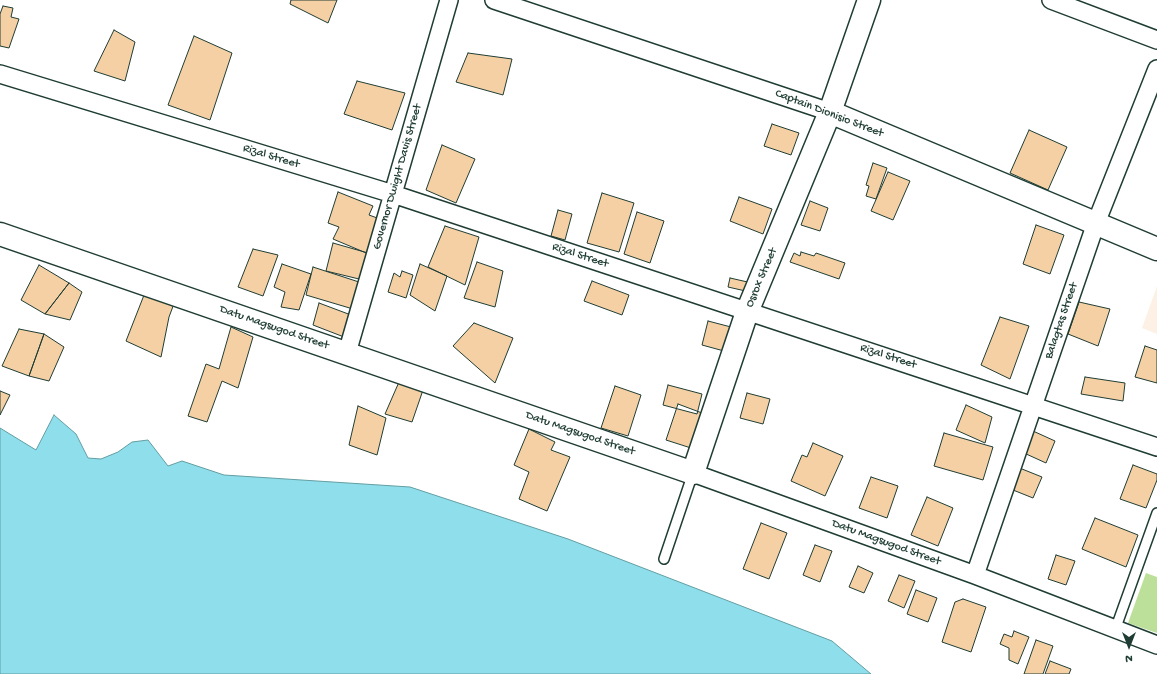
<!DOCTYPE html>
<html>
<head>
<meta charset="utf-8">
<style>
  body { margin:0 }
  #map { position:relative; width:1157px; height:674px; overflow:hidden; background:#fff; font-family:"Gochi Hand",sans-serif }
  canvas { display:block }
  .north { position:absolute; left:1109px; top:626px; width:40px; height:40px; -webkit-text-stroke:3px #fff; paint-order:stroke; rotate:180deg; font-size:11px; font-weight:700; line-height:16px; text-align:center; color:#1f3d34 }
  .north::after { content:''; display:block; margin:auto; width:14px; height:18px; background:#1f3d34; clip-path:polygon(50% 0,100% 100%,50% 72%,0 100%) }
</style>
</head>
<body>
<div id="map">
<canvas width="1157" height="674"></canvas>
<div class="north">N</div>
</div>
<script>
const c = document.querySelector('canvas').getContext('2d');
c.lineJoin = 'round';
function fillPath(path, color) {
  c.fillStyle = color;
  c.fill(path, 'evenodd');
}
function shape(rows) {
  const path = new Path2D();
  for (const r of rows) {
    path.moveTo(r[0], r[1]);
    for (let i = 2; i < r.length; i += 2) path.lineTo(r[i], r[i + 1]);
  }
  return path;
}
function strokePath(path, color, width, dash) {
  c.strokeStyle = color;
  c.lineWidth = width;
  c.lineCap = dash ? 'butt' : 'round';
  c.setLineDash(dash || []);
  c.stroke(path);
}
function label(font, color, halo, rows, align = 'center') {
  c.font = font + ' "Gochi Hand",sans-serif';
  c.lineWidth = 4;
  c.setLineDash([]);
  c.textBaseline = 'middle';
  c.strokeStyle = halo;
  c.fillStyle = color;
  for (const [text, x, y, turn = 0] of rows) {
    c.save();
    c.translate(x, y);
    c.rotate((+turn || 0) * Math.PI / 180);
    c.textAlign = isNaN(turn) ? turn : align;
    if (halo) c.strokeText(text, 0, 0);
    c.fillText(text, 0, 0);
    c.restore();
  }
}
const built = shape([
  [1157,286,1157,334,1142,328]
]);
const green = shape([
  [1146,573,1157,577,1157,633,1128,623]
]);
const water = shape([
  [54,415,76,434,88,458,101,459,118,452,132,442,148,440,168,466,182,461,224,475,410,487,568,539,832,641,871,674,0,674,0,428,36,450,54,415]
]);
const building = shape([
  [291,0,337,0,328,23,290,4,291,0],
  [3,6,13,8,11,17,19,19,9,48,0,46,0,14,3,6],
  [114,30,135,42,125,81,94,71,114,30],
  [194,36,232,53,210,120,168,105,194,36],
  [468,53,512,59,503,95,456,82,468,53],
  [357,81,405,93,392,130,344,114,357,81],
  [772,124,799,133,791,155,764,146,772,124],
  [1029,130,1067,147,1048,190,1010,173,1029,130],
  [442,145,475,159,456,203,426,190,442,145],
  [873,163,887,168,876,199,866,196,869,186,866,185,873,163],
  [888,172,910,181,893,220,871,211,888,172],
  [338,192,373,206,369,215,380,219,371,255,333,239,339,227,328,223,338,192],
  [602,193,634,203,619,252,587,243,602,193],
  [739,197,772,209,763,234,730,221,739,197],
  [810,201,828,208,820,231,801,225,810,201],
  [558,210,572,214,565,240,551,236,558,210],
  [637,212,664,221,650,263,624,254,637,212],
  [1036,225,1064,235,1050,274,1023,264,1036,225],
  [445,226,479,237,465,285,428,267,445,226],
  [333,243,368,253,359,279,326,271,333,243],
  [253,249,278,255,263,296,238,287,253,249],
  [801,252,814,256,816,253,845,263,839,279,790,262,794,253,800,256,801,252],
  [477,262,503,271,495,307,464,298,477,262],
  [282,264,311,274,299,310,281,307,285,292,274,287,282,264],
  [420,264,447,276,435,311,410,295,420,264],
  [39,265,69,283,45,314,21,300,39,265],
  [313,267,362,283,353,309,306,295,313,267],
  [402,271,413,275,406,298,388,292,394,273,400,277,402,271],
  [730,278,752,283,750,292,728,287,730,278],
  [592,281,629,295,622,315,584,301,592,281],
  [69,283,82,292,70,320,45,314,69,283],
  [146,290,175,301,169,317,161,357,126,341,146,290],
  [1079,302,1110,309,1098,346,1068,334,1079,302],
  [319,303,351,315,344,337,313,325,319,303],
  [1000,317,1029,326,1010,379,981,365,1000,317],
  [708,321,731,327,724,351,702,345,708,321],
  [474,323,513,338,495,383,453,346,474,323],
  [231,327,253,337,238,388,222,381,207,422,188,416,206,364,219,369,231,327],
  [19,329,44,334,29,376,2,366,19,329],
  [44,334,64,347,49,381,29,376,44,334],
  [1145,346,1157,350,1157,383,1135,377,1145,346],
  [1085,377,1125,383,1123,401,1081,394,1085,377],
  [399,382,423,390,412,422,385,414,399,382],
  [668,385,702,394,697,414,663,405,668,385],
  [615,386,641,395,628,436,601,428,615,386],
  [0,391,10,395,0,415,0,391],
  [747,393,770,399,763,424,740,418,747,393],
  [678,404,702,413,691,448,666,440,678,404],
  [966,405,992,417,985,443,956,430,966,405],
  [358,406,386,418,377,455,349,445,358,406],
  [529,429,555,442,551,450,570,457,547,511,519,499,529,472,514,465,529,429],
  [1033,431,1055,441,1046,463,1024,453,1033,431],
  [944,433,993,447,983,480,934,466,944,433],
  [813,443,843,456,825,496,791,481,802,455,807,457,813,443],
  [1133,465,1157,474,1157,480,1146,508,1120,499,1133,465],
  [1017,467,1042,477,1033,498,1008,488,1017,467],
  [871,477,898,486,887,518,859,508,871,477],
  [927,497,953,508,938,546,911,535,927,497],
  [1095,518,1138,535,1126,567,1082,549,1095,518],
  [761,523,787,533,769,579,743,569,761,523],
  [815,545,832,551,820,582,803,575,815,545],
  [1056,555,1075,561,1066,585,1048,579,1056,555],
  [858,566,873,573,864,593,849,587,858,566],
  [899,575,915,581,904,608,888,601,899,575],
  [916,590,937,598,928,622,907,614,916,590],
  [963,599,986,607,971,652,942,642,955,602,963,599],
  [1014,631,1029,637,1018,664,1009,660,1009,648,1000,644,1004,634,1012,637,1014,631],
  [1036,640,1053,646,1043,674,1024,674,1036,640],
  [1050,661,1071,669,1069,674,1045,674,1050,661]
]);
const lane = shape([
  [664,559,693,473],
  [1115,630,1157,513]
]);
const street = shape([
  [494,0,830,112],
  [1051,0,1157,40],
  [0,74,393,194,1157,447],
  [347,353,449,0],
  [693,473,975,575,1157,645],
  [975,575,1096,223,1157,69]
]);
const secondary = shape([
  [830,112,1157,249],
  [0,234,693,473,747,312,830,112,869,0]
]);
const streetNames = [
  ["Captain Dionisio Street",829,114,21],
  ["Rizal Street",271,157,17],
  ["Governor Dwight Davis Street",398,177,-74],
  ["Rizal Street",580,256,18],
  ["Osrox Street",762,278,-67],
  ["Balagtas Street",1062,321,-71],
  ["Datu Magsugod Street",274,328,19],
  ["Rizal Street",888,357,18],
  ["Datu Magsugod Street",580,434,19],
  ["Datu Magsugod Street",886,543,20]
];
fillPath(built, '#fcf1e4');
fillPath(green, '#bce09a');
fillPath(water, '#8fdeec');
strokePath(water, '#629ea2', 1);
fillPath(building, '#f5d0a5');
strokePath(building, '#1f3d34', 1);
strokePath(lane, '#1f3d34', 12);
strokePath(street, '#1f3d34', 20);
strokePath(secondary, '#1f3d34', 25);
strokePath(lane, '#fff', 9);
strokePath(street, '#fff', 17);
strokePath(secondary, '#fff', 22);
label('12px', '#1f3d34', '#fff', streetNames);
</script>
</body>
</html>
